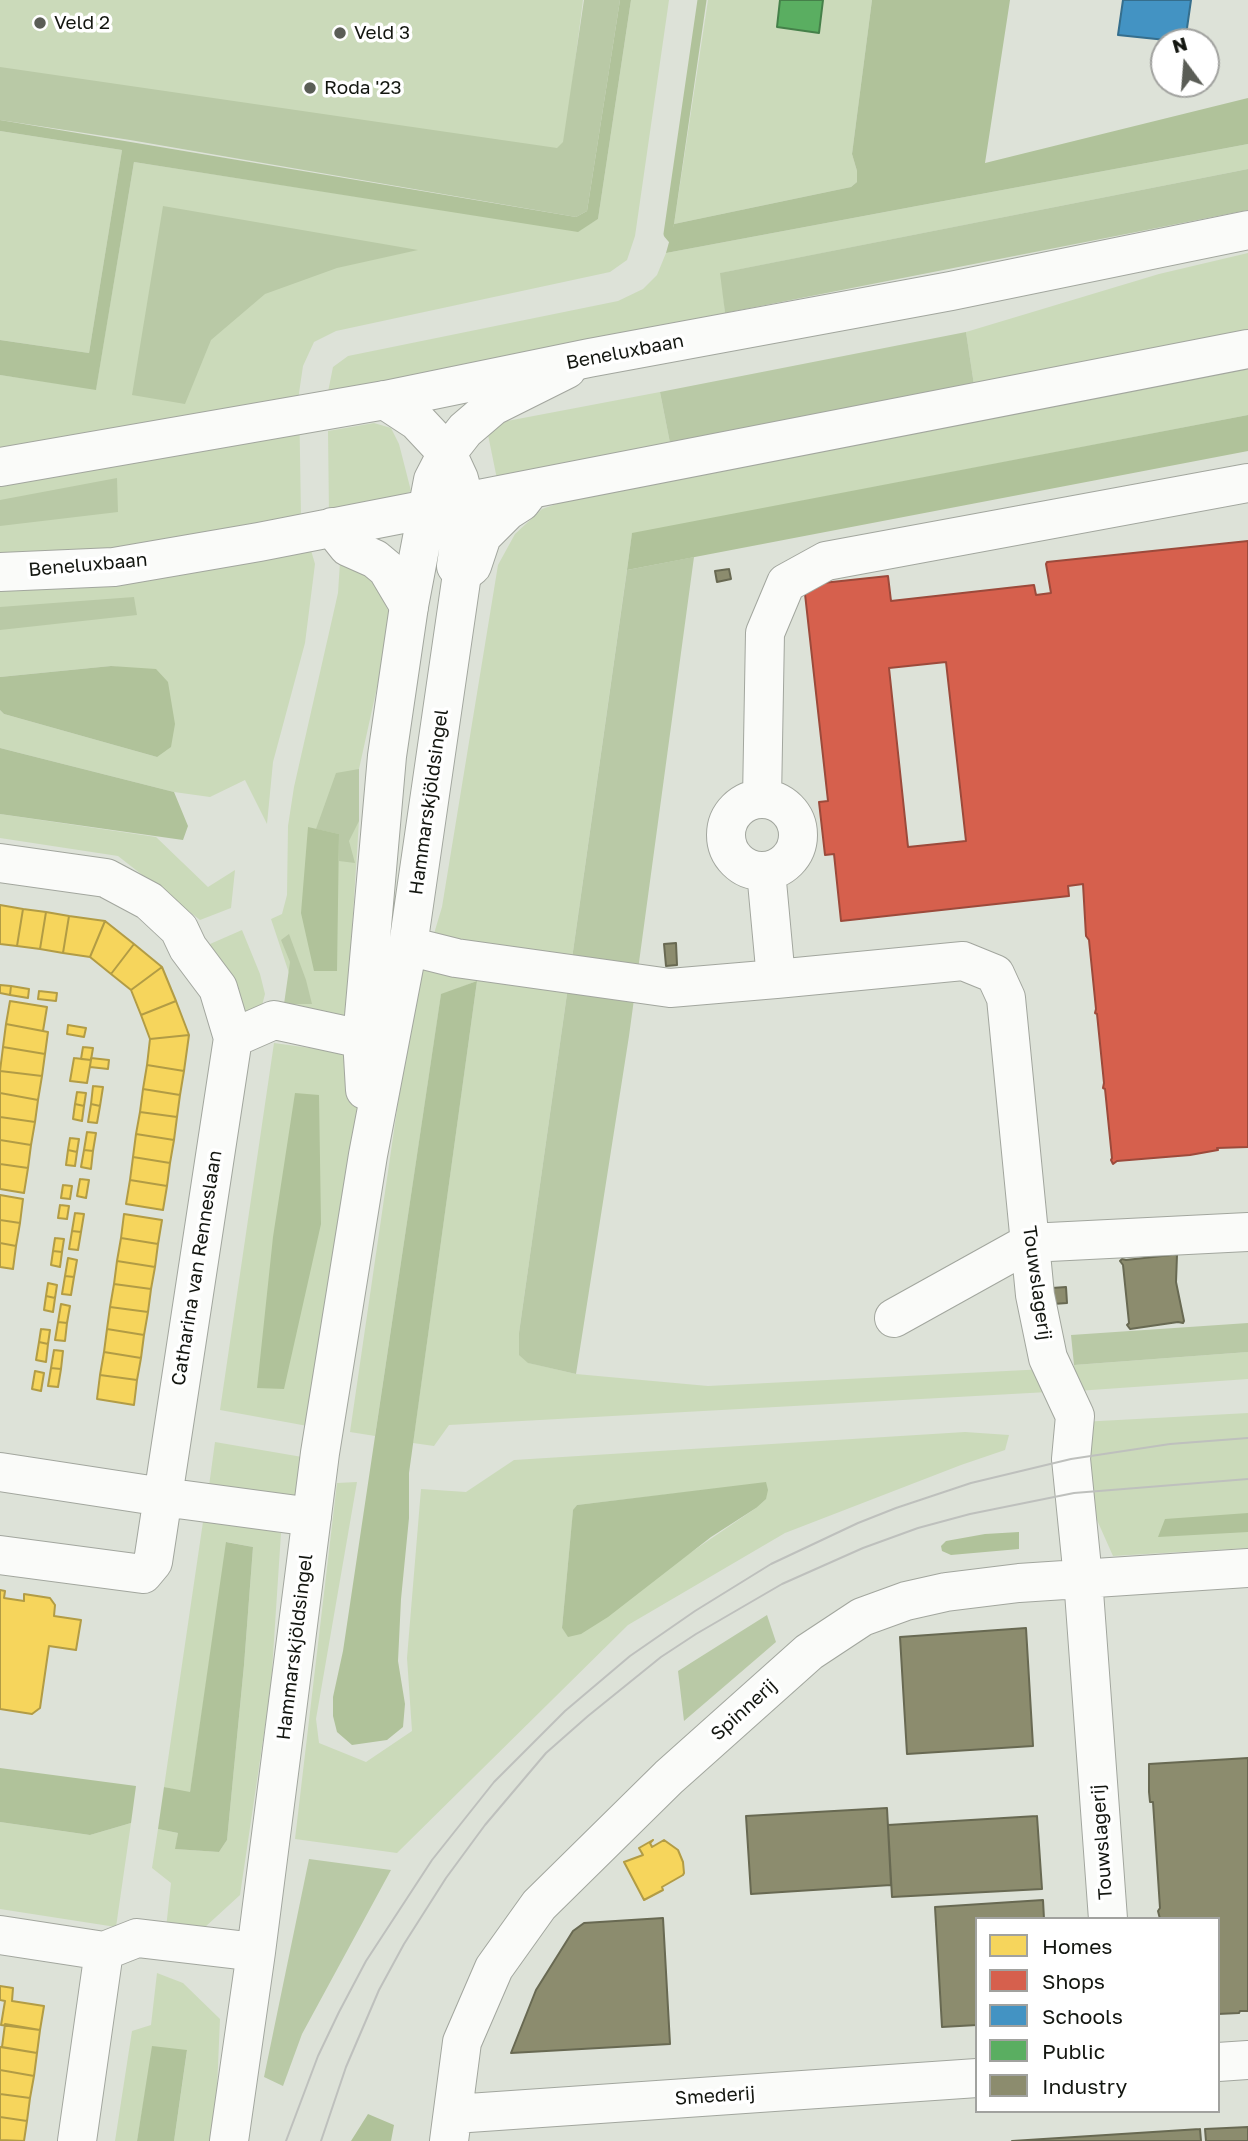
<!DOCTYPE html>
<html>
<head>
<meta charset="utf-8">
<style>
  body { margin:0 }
  #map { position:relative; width:1248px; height:2141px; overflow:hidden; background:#dde2d8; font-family:"Golos Text",sans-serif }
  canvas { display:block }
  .legend { position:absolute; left:975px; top:1917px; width:245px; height:196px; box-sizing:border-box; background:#fff; border:2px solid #a1a29f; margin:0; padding:9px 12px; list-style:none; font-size:21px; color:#131610 }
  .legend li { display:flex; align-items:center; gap:14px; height:35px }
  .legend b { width:35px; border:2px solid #a1a29f }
  .north { position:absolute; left:1150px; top:28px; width:70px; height:70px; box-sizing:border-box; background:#fff; border:2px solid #a1a29f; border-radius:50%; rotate:344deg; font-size:19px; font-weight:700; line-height:28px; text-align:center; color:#131610 }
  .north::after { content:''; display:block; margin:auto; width:24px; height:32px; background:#5a5d56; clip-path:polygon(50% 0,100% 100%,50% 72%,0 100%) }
</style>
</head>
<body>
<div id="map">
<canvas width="1248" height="2141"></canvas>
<ul class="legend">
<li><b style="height:19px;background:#f6d55c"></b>Homes</li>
<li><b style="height:19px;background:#d6604d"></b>Shops</li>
<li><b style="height:19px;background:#4393c3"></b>Schools</li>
<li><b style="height:19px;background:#5aae61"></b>Public</li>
<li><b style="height:19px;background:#8c8c6e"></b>Industry</li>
</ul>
<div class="north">N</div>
</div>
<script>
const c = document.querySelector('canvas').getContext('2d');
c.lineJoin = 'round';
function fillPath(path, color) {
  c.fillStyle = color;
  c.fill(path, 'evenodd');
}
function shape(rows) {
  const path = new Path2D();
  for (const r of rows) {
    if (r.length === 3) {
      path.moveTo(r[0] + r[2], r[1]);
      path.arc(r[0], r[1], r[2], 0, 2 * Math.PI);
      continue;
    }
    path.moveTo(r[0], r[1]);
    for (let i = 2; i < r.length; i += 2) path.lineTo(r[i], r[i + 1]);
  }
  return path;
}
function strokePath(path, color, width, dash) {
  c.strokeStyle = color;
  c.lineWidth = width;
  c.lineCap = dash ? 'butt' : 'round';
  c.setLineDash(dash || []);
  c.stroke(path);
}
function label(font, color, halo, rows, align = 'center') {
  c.font = font + ' "Golos Text",sans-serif';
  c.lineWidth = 7;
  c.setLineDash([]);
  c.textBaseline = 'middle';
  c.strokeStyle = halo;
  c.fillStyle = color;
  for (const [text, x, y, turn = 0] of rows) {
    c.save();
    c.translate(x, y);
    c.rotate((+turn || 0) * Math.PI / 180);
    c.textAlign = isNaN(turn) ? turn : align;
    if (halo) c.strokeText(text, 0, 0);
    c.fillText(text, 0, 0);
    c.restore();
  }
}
const green = shape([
  [0,0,583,0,562,163,0,81],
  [631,0,669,0,635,236,627,260,610,272,336,331,314,342,303,366,299,393,301,516,315,564,305,643,273,762,267,824,245,780,210,797,174,792,0,748,0,710,4,714,157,757,131,669,111,666,0,677,0,375,96,389,134,162,578,231,598,219],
  [708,0,872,0,852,154,857,171,857,182,851,187,674,224],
  [0,131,122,150,89,353,0,340],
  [1248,144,1248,169,721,273,725,313,328,392,333,367,348,356,618,301,643,289,657,275,666,253],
  [1248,253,1248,330,974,385,966,332,1159,274],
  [1248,369,1248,415,632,534,519,1333,529,1363,576,1374,708,1386,1046,1369,1048,1392,449,1425,434,1446,413,1443,477,981,441,995,375,1436,350,1432,412,1007,442,907,498,565,515,534,542,509,592,492],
  [660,392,670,443,497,479,486,425],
  [374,423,391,428,399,444,411,491,398,498,329,515,328,431],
  [340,562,360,567,378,588,390,615,385,651,359,769,359,821,347,1008,340,1023,283,1016,290,976,271,919,282,914,287,895,288,826,294,787,338,593],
  [0,814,156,837,208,887,235,870,231,908,200,920,118,856,0,838],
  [242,930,260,974,265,994,260,1013,238,1011,210,944],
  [274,1043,368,1056,313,1427,220,1410],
  [1248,1352,1248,1379,1077,1391,1074,1365],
  [1248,1413,1248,1548,1113,1556,1097,1520,1081,1422],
  [965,1432,1009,1435,1005,1450,961,1465,785,1533,628,1625,397,1853,295,1839,337,1483,357,1482,316,1719,319,1743,366,1762,412,1731,407,1658,421,1489,466,1492,514,1460],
  [765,1483,756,1508,568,1636,562,1628,573,1511,577,1505],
  [215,1442,308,1458,302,1502,209,1486],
  [204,1515,281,1533,271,1686,240,1895,204,1928,166,1928,171,1883,152,1868,158,1829,178,1833,176,1849,219,1852,227,1840,244,1665,253,1547,227,1542,190,1793,164,1787],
  [0,1822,90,1835,131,1823,116,1927,0,1909],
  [157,1973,183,1983,220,2019,217,2089,210,2141,174,2141,187,2051,153,2047,137,2141,115,2141,132,2031,151,2025]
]);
const forest = shape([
  [584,0,620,0,587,211,576,217,130,140,0,120,0,67,557,148,563,142],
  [1248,169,1248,210,725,313,720,273],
  [163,206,418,250,337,268,265,294,211,340,185,404,132,395],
  [966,332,974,385,670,443,660,392],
  [117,478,118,512,0,526,0,500],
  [694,557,629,1036,576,1374,528,1363,519,1355,519,1333,627,570],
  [134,597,137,615,0,630,0,607],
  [359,769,359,821,349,841,355,863,339,861,339,834,316,829,336,773],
  [289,934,306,980,312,1004,284,1004,290,962,281,940],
  [1248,1323,1248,1352,1074,1365,1071,1335],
  [767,1615,776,1642,684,1721,678,1671],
  [309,1859,391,1870,302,2034,283,2086,264,2077]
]);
const water = shape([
  [620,0,631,0,598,219,578,232,134,162,96,390,0,375,0,340,89,353,122,150,0,131,0,120,576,217,587,211],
  [872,0,1010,0,985,163,1248,98,1248,144,666,253,674,224,851,187,857,182,857,171,852,154],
  [1248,415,1248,451,627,570,632,533],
  [111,666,156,669,168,682,175,724,171,747,157,757,4,714,0,710,0,677],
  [0,748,174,792,188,826,183,840,0,814],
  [308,827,339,834,337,971,314,971,301,913],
  [477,981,409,1473,409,1518,401,1599,398,1661,405,1704,403,1727,387,1740,352,1745,337,1732,333,1716,333,1697,343,1651,441,994],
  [295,1093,319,1095,321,1224,284,1389,257,1388,273,1237],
  [766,1482,768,1490,766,1499,756,1508,711,1537,608,1617,581,1634,568,1637,562,1628,573,1510,577,1505],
  [1248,1513,1248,1532,1158,1537,1165,1519],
  [1019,1532,1019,1549,951,1555,942,1551,941,1546,946,1541,985,1534],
  [226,1542,253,1547,244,1665,227,1840,219,1852,175,1849,178,1833,158,1829,164,1787,190,1792],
  [0,1768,136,1786,131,1823,90,1835,0,1822],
  [152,2046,187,2050,174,2141,137,2141],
  [368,2114,394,2125,391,2141,351,2141]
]);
const homes = shape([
  [0,905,23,909,17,946,0,944,0,905],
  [23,909,46,912,40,949,17,946,23,909],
  [46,912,69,916,63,953,40,949,46,912],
  [69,916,105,921,90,957,63,953,69,916],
  [105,921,134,944,111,974,90,957,105,921],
  [134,944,162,967,131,990,111,974,134,944],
  [162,967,176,1001,141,1015,131,990,162,967],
  [0,985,11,986,10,995,0,993,0,985],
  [11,986,29,989,28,998,10,995,11,986],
  [39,991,57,993,56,1001,38,999,39,991],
  [10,1001,47,1007,43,1031,6,1024,10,1001],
  [176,1001,189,1035,150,1039,141,1015,176,1001],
  [6,1024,48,1032,45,1054,3,1047,6,1024],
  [68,1025,86,1028,84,1037,67,1034,68,1025],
  [189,1035,184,1071,147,1065,150,1039,189,1035],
  [3,1047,45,1054,42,1076,0,1071,3,1047],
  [83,1047,93,1048,91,1060,81,1059,83,1047],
  [74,1058,91,1060,87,1083,70,1081,74,1058],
  [91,1058,109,1060,108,1069,90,1067,91,1058],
  [147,1065,184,1071,180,1095,143,1089,147,1065],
  [0,1071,42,1076,38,1100,0,1093,0,1071],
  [93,1086,103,1087,100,1106,91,1104,93,1086],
  [143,1089,180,1095,177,1117,140,1112,143,1089],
  [77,1092,86,1093,84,1106,75,1104,77,1092],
  [0,1093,38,1100,35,1122,0,1117,0,1093],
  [75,1104,84,1106,82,1121,73,1119,75,1104],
  [91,1104,100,1106,97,1123,88,1122,91,1104],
  [140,1112,177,1117,174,1140,136,1134,140,1112],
  [0,1117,35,1122,31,1145,0,1140,0,1117],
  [87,1132,96,1133,93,1151,84,1150,87,1132],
  [136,1134,174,1140,170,1163,133,1157,136,1134],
  [70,1138,79,1139,77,1152,68,1150,70,1138],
  [0,1140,31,1145,28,1168,0,1164,0,1140],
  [68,1150,77,1152,75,1166,66,1165,68,1150],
  [84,1150,93,1151,91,1169,81,1167,84,1150],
  [133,1157,170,1163,167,1186,130,1180,133,1157],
  [0,1164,28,1168,24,1193,0,1189,0,1164],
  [80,1179,89,1180,86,1198,77,1196,80,1179],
  [130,1180,167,1186,163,1210,126,1204,130,1180],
  [63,1185,72,1186,70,1199,61,1198,63,1185],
  [0,1195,23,1199,20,1223,0,1220,0,1195],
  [60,1205,69,1206,67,1219,58,1218,60,1205],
  [75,1213,84,1214,81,1232,72,1231,75,1213],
  [124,1214,162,1220,158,1244,121,1238,124,1214],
  [0,1220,20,1223,16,1246,0,1243,0,1220],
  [72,1231,81,1232,78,1250,69,1249,72,1231],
  [55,1238,64,1239,62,1252,53,1251,55,1238],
  [121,1238,158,1244,155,1267,117,1261,121,1238],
  [0,1243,16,1246,13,1269,0,1267,0,1243],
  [53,1251,62,1252,60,1267,51,1265,53,1251],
  [68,1258,77,1260,74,1277,65,1276,68,1258],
  [117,1261,155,1267,151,1289,114,1284,117,1261],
  [65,1276,74,1277,71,1295,62,1294,65,1276],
  [48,1283,57,1285,55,1298,46,1296,48,1283],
  [114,1284,151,1289,148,1312,110,1307,114,1284],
  [46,1296,55,1298,53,1312,44,1310,46,1296],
  [61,1304,70,1306,67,1323,58,1322,61,1304],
  [110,1307,148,1312,144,1335,107,1329,110,1307],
  [58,1322,67,1323,65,1341,55,1340,58,1322],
  [41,1329,50,1330,48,1344,39,1342,41,1329],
  [107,1329,144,1335,141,1358,104,1352,107,1329],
  [39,1342,48,1344,46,1362,36,1360,39,1342],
  [54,1350,63,1351,61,1369,51,1368,54,1350],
  [104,1352,141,1358,137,1380,100,1375,104,1352],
  [51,1368,61,1369,58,1387,48,1386,51,1368],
  [35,1371,44,1373,41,1391,32,1389,35,1371],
  [100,1375,137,1380,134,1405,97,1399,100,1375],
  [0,1590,5,1591,4,1598,24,1601,24,1594,50,1598,55,1605,54,1616,81,1620,76,1650,49,1646,40,1708,32,1714,0,1709,0,1590],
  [653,1840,650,1843,652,1847,664,1840,678,1850,683,1862,684,1873,683,1875,662,1887,663,1890,644,1900,624,1862,643,1855,639,1848,653,1840],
  [0,1986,13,1988,12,2001,44,2006,40,2030,1,2025,5,2001,0,2000,0,1986],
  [5,2024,40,2030,37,2053,2,2047,5,2024],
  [0,2047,37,2053,34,2076,0,2070,0,2047],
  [0,2070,34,2076,30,2098,0,2094,0,2070],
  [0,2094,30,2098,27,2121,0,2117,0,2094],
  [0,2117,27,2121,24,2141,0,2140,0,2117]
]);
const shops = shape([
  [1248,541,1248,1147,1217,1148,1218,1150,1190,1155,1117,1161,1113,1164,1111,1160,1112,1158,1105,1089,1103,1088,1104,1083,1097,1014,1095,1013,1096,1009,1089,940,1086,936,1083,884,1068,886,1069,896,841,921,834,854,825,855,819,802,828,801,804,585,888,576,891,601,1034,585,1036,595,1051,593,1046,564,1047,562,1248,541],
  [946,662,966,841,908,847,889,668,946,662]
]);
const schools = shape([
  [1123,0,1191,0,1185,42,1118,35,1123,0]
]);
const public = shape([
  [780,0,823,0,819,33,777,27,780,0]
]);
const industry = shape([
  [729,569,731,579,717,582,715,571,729,569],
  [676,943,677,965,666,966,664,944,676,943],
  [1172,1253,1177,1255,1176,1282,1184,1321,1183,1323,1178,1322,1130,1329,1127,1325,1129,1323,1123,1265,1120,1261,1122,1259,1126,1260,1171,1255,1172,1253],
  [1066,1287,1067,1303,1053,1304,1052,1288,1066,1287],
  [1026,1628,1033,1746,907,1754,900,1637,1026,1628],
  [1248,1758,1248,2011,1240,2011,1239,2013,1218,2014,1218,1919,1160,1919,1158,1911,1160,1908,1153,1802,1150,1802,1149,1792,1149,1764,1248,1758],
  [887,1808,891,1885,751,1894,746,1816,887,1808],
  [1037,1816,1042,1889,892,1897,888,1825,1037,1816],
  [1043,1900,1044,1919,977,1919,977,2025,942,2027,935,1907,1043,1900],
  [663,1918,670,2044,511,2053,536,1990,573,1931,584,1923,663,1918],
  [1248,2127,1248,2141,1206,2141,1205,2129,1248,2127],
  [1200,2129,1201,2141,1012,2141,1200,2129]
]);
const stream = shape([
  [674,241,668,234,702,0]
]);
const minor = shape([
  [762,835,36],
  [762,799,765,633,786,583,826,561,1248,483],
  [0,863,106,878,149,901,179,929,188,948,218,988,233,1038,153,1562,143,1574,0,1555],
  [766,871,776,979,963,961,995,974,1006,998,1035,1295,1048,1358,1075,1416,1071,1459,1083,1578,1108,1919],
  [408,946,456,958,670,988,776,979],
  [233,1038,274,1020,385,1044],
  [365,1090,362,1039,387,756,409,606,433,480,447,453,465,430,493,406,567,369],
  [894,1318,1029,1243,1248,1232],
  [0,1472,163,1497,312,1517],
  [0,1935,104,1951,137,1938,256,1952],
  [1218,2062,1248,2060],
  [454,2114,977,2078],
  [77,2141,104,1951],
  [229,2141,256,1952,320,1453,368,1155,408,946,462,574,456,566,465,502,459,479,447,453,417,421,385,400],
  [449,2141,462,2042,494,1968,539,1905,669,1777,809,1652,862,1617,906,1601,946,1592,1019,1583,1248,1568]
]);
const major = shape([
  [0,467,385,400,589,358,951,291,1248,230],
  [332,527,348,547,375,559,387,569,409,606],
  [0,572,114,567,259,542,1248,349],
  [462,574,472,566,482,536,507,511,521,502,531,489]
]);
const tram = shape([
  [286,2141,318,2056,339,2012,366,1961,432,1860,494,1782,565,1711,630,1656,695,1611,771,1564,858,1523,896,1508,971,1483,1071,1459,1170,1444,1248,1438],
  [321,2141,346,2067,379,1990,404,1944,446,1878,485,1825,546,1753,588,1716,661,1657,696,1634,782,1584,863,1548,918,1528,970,1514,1074,1493,1248,1479]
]);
const markers = [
  [40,23,7,"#5a5d56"],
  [340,33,7,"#5a5d56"],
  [310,88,7,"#5a5d56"]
];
const poiNames = [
  ["Veld 2",54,23],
  ["Veld 3",354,33],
  ["Roda '23",324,88]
];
const streetNames = [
  ["Beneluxbaan",625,352,-11],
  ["Beneluxbaan",88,565,-5],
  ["Hammarskjöldsingel",429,802,-82],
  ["Catharina van Renneslaan",197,1268,-81],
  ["Touwslagerij",1037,1283,82],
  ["Hammarskjöldsingel",295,1647,-83],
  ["Spinnerij",744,1710,-42],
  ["Touwslagerij",1102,1842,-94],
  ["Smederij",715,2096,-4]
];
fillPath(green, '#cbdaba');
fillPath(forest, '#b9c9a6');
fillPath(water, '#b0c29a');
fillPath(homes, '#f6d55c');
strokePath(homes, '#b29c45', 2);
fillPath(shops, '#d6604d');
strokePath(shops, '#9c4a3b', 2);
fillPath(schools, '#4393c3');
strokePath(schools, '#356e8d', 2);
fillPath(public, '#5aae61');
strokePath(public, '#458049', 2);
fillPath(industry, '#8c8c6e');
strokePath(industry, '#686952', 2);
strokePath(stream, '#b0c29a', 9);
strokePath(minor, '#a2a69e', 40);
strokePath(major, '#a2a69e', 40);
strokePath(minor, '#fafbf9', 38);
strokePath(major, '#fafbf9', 38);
strokePath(tram, '#bec0bd', 2);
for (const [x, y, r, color] of markers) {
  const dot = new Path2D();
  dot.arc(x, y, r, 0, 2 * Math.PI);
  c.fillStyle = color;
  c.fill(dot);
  strokePath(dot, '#fff', 2.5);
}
label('19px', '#131610', '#fff', poiNames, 'left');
label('19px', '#131610', '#fff', streetNames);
</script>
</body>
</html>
